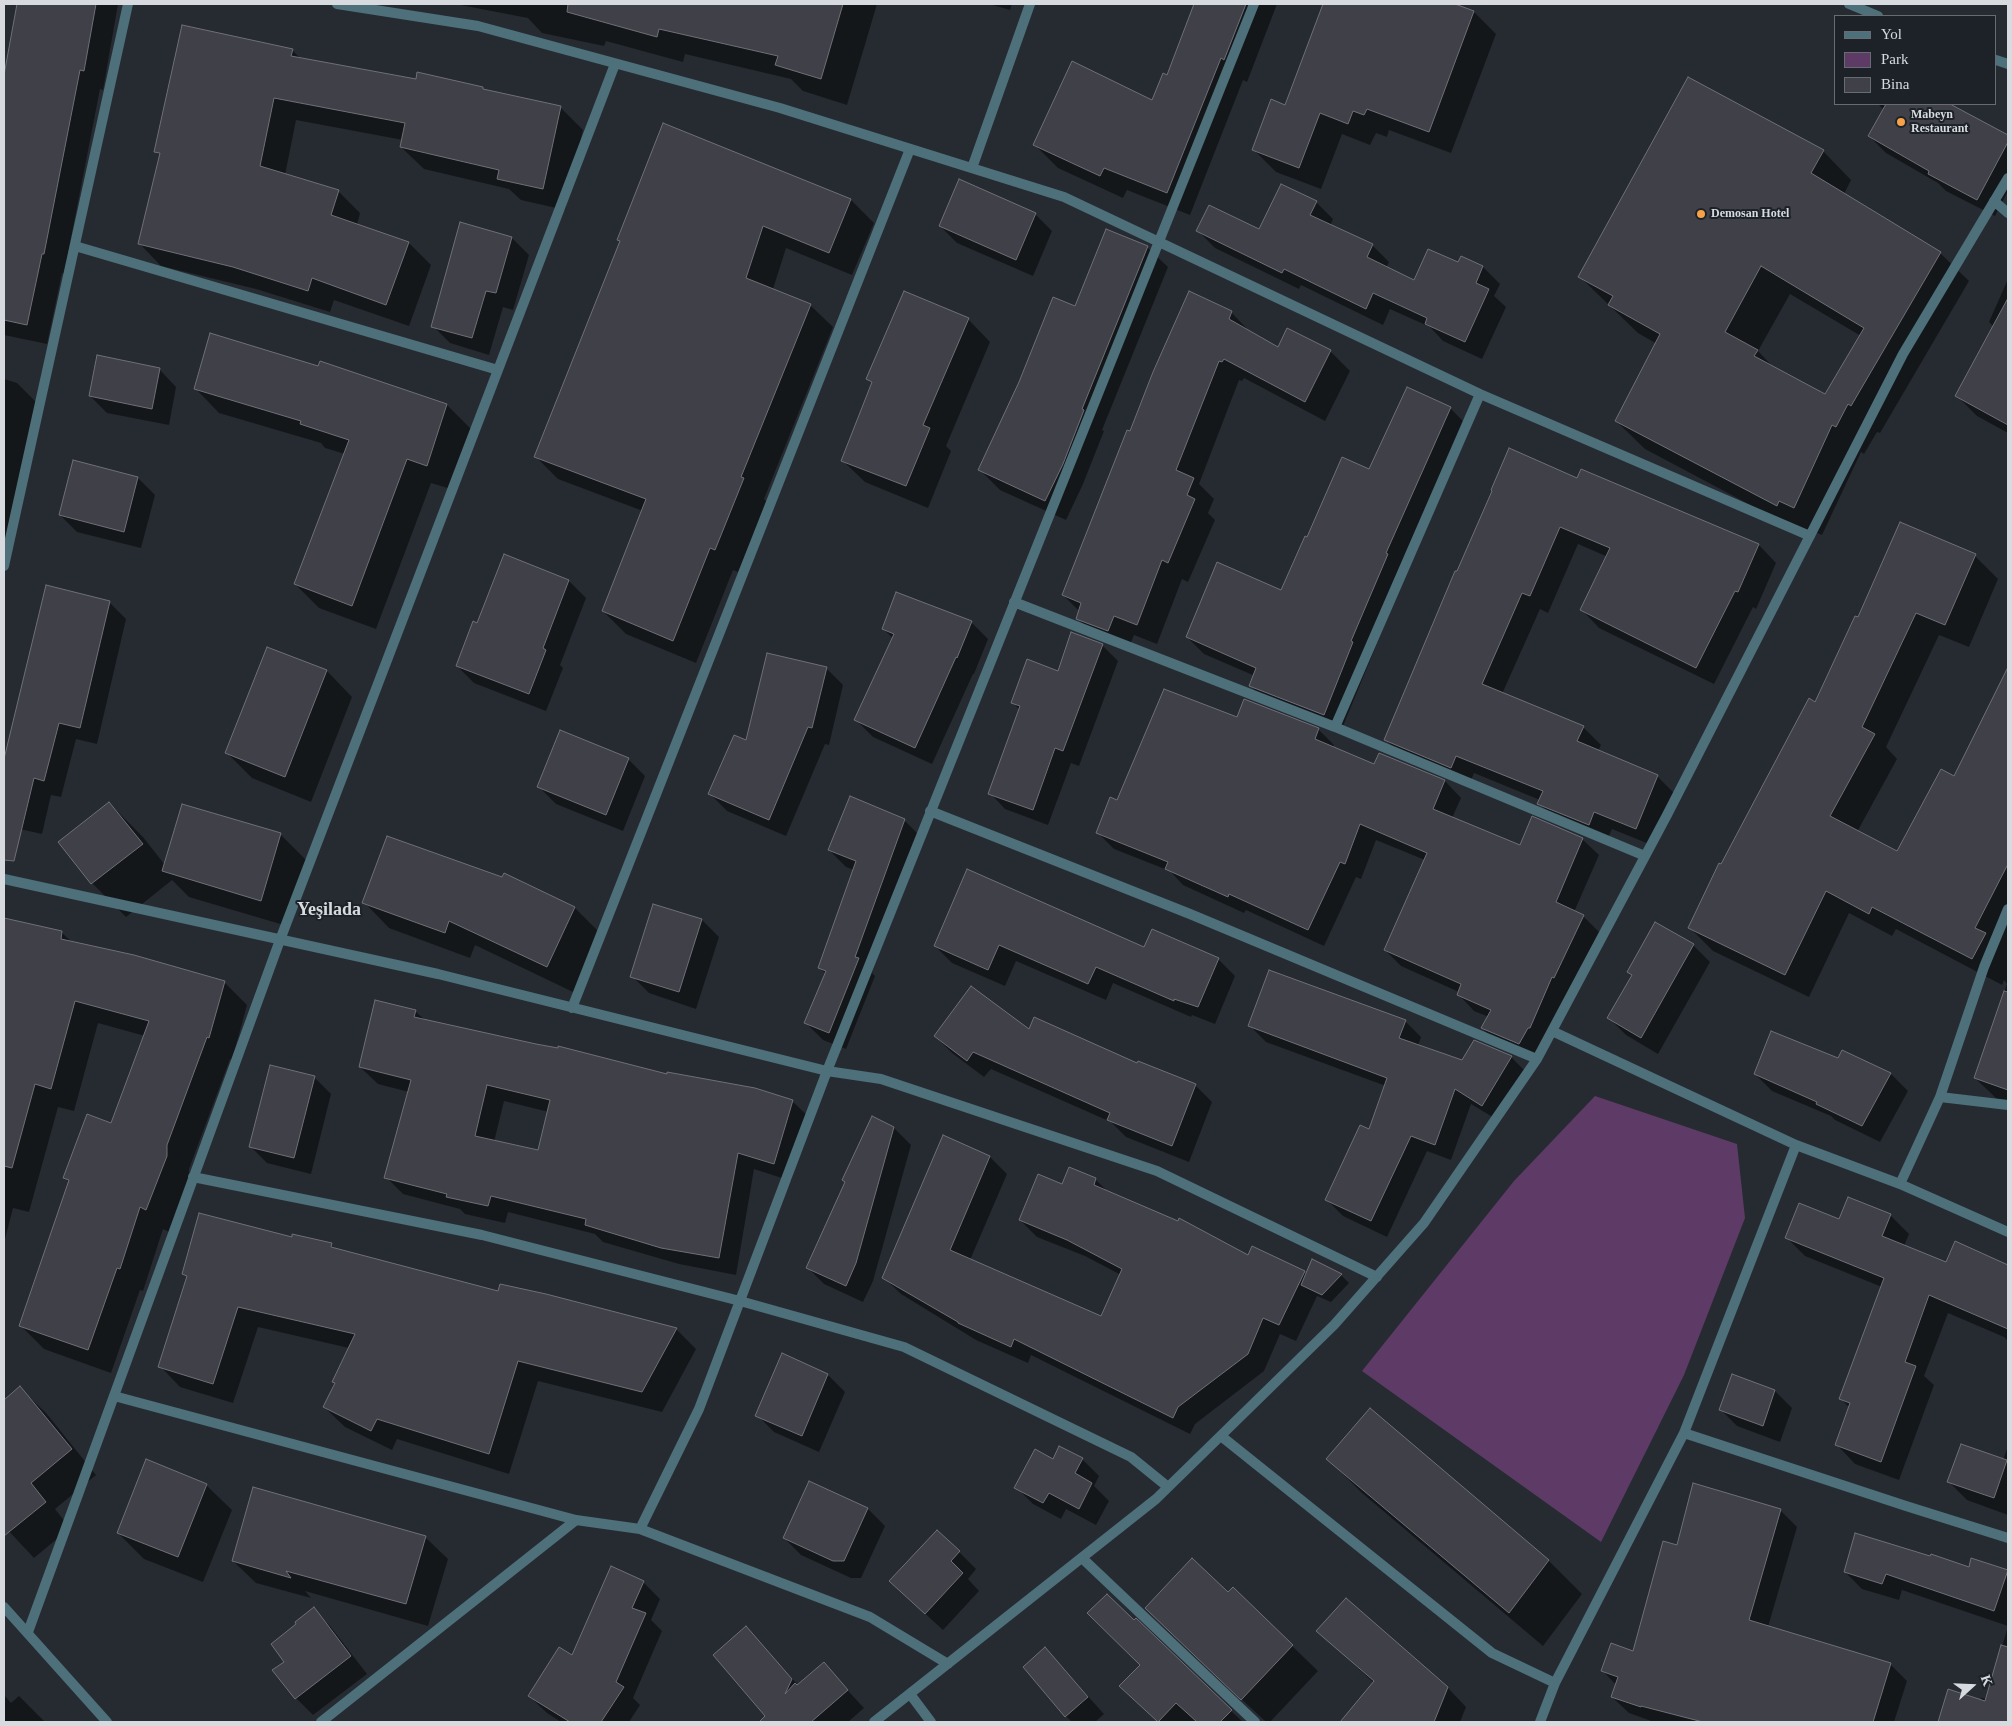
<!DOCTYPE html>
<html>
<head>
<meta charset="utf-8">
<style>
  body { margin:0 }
  #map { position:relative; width:2012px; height:1726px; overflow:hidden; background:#262b32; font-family:Georgia,serif }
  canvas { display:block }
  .frame { position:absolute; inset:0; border:5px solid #d7dbdf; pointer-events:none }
  .legend { position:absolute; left:1834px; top:15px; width:162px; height:90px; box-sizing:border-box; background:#1c2228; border:1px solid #676c71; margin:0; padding:6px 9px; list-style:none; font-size:15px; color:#d7dbdf }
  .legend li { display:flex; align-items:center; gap:10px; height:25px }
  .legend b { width:25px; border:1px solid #676c71 }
  .north { position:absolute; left:1947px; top:1661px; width:50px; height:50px; -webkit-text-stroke:4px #1c2228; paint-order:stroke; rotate:70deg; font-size:14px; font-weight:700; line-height:20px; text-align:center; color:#d7dbdf }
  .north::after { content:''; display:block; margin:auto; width:18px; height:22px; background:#d7dbdf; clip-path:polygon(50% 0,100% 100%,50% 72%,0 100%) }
</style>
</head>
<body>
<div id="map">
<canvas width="2012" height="1726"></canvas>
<div class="frame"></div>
<ul class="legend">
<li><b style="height:6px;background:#4d707a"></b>Yol</li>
<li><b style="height:14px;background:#5e3a66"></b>Park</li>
<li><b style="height:14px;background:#404048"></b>Bina</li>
</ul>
<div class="north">K</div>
</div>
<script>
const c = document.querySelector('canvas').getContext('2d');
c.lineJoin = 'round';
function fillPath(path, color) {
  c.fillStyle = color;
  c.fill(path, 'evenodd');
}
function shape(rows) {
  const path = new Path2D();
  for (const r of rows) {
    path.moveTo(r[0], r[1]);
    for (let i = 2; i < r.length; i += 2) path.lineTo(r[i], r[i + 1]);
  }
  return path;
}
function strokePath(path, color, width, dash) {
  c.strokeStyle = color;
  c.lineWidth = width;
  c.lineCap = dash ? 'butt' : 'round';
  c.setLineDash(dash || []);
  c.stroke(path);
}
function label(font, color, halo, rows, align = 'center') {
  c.font = font + ' Georgia,serif';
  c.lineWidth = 4;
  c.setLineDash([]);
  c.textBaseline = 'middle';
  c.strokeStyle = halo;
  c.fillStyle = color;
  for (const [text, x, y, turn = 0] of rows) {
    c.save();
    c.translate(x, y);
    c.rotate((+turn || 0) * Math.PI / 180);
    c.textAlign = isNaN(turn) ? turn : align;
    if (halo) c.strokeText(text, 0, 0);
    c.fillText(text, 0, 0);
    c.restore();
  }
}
const green = shape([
  [1595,1096,1737,1144,1745,1218,1684,1375,1601,1542,1362,1371,1514,1181]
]);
const shadow = shape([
  [18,4,118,4,103,90,100,89,64,274,62,273,47,344,4,335,4,81],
  [455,4,877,4,847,105,803,91,791,79,685,54,683,62,606,41,604,46,542,33,528,18],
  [989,4,1012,4,1010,10],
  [1195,4,1277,4,1247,82,1243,80,1190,215,1127,190,1123,198,1058,168,1035,145,1153,101,1167,76],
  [1324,4,1419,4,1435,10,1438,4,1452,4,1474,12,1496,34,1451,153,1389,130,1387,137,1376,133,1370,145,1342,134,1321,189,1276,172,1254,150,1285,106],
  [292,50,300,58,416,80,483,89,485,91,560,107,583,130,565,210,521,200,509,189,424,169,401,147,403,140,296,120,285,175,338,191,360,213,357,225,409,243,431,265,409,326,334,300,330,312,256,289,161,266,139,243,161,156,156,151],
  [1878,104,1947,104,2008,137,2008,191,1995,216,1946,191,1938,183,1886,153,1869,136,1884,110],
  [664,125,851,200,874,223,852,275,786,248,773,289,810,305,833,327,764,499,767,502,738,572,733,570,696,663,626,634,603,611,643,511,558,479,535,456,621,242],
  [1823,151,1851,180,1844,194,1940,253,1969,281,1880,433,1877,432,1864,454,1861,452,1822,535,1808,529,1805,534,1645,449,1616,421,1657,344,1638,333,1580,277],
  [1790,294,1861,336,1825,396,1775,369,1758,351],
  [1316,202,1333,219,1330,226,1372,245,1389,262,1386,268,1414,281,1458,264,1462,257,1483,267,1500,284,1494,296,1506,307,1482,359,1443,341,1430,327,1390,309,1383,325,1301,285,1299,289,1215,248,1198,231,1260,231],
  [1035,214,1052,231,1033,276,957,243,940,226],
  [512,238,529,255,513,310,503,307,489,355,450,343,433,326],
  [1147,247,1168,267,1102,430,1104,431,1083,484,1066,520,1000,490,980,470,1075,307],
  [2008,279,2008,433,1977,416,1957,396,1994,327,1989,322],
  [1231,312,1251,333,1278,348,1330,351,1350,371,1325,421,1244,378,1242,381,1239,380,1199,484,1214,499,1208,513,1215,520,1188,582,1182,579,1157,644,1134,635,1128,650,1097,638,1077,618,1079,611,1063,595,1131,433],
  [968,319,990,342,946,446,951,451,928,508,865,482,842,460,873,384,867,379],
  [159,369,176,387,169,425,107,413,90,396],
  [4,379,17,383,39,405,4,578],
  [195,388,447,405,471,429,451,489,431,483,376,629,319,608,295,584,345,454,325,448,321,443,219,413],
  [1450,408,1467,425,1341,731,1267,703,1251,686,1255,676,1204,654,1187,637,1282,592,1308,539,1370,470],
  [74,462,138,478,155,495,141,548,77,532,60,515],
  [1582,471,1759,545,1776,563,1756,609,1753,607,1714,684,1599,628,1582,610,1608,557,1578,544,1548,613,1540,609,1502,694,1583,727,1601,745,1598,751,1657,776,1675,794,1654,846,1612,829,1606,842,1557,821,1539,803,1540,800,1474,773,1469,785,1403,757,1386,740,1578,479],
  [1975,556,1998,579,1969,647,1939,635,1886,747,1897,759,1857,832,1897,853,1954,777,2008,670,2008,1104,1999,1101,1975,1078,2007,984,2004,980,2002,985,1896,929,1892,936,1849,913,1809,997,1713,951,1689,927,1721,865,1816,704,1859,619],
  [569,581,586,598,560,665,563,668,546,711,474,683,457,666],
  [109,602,126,619,97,744,76,739,61,797,51,795,42,834,6,826,4,823,4,753,6,754],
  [971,622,988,639,974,674,973,674,932,764,873,737,856,720,893,638,883,629],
  [1102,645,1118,661,1079,766,1071,763,1048,825,1005,809,990,793,1020,710,1013,703],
  [268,648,327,671,352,697,311,802,252,778,227,753],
  [826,668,843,685,829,745,825,744,786,836,727,811,710,794,747,742],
  [1237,719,1318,729,1334,745,1333,748,1375,766,1380,754,1445,781,1461,798,1452,818,1520,846,1582,839,1599,855,1574,912,1583,916,1599,932,1535,1059,1498,1044,1482,1028,1489,1017,1474,1011,1458,994,1459,992,1401,966,1385,950,1425,860,1376,840,1361,879,1356,877,1324,946,1246,910,1244,913,1183,885,1170,871,1114,849,1098,833,1118,801],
  [628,759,645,776,623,831,556,804,539,787],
  [109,803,143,837,165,865,280,834,306,860,287,926,189,897,172,880,126,917,92,883,60,843],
  [904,820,921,837,872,973,875,976,846,1049,823,1040,806,1023,826,974,819,968,854,870,846,867,829,850],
  [967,870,1145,948,1218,959,1235,976,1215,1024,1192,1015,1191,1017,1113,983,1106,1000,1016,961,1005,986,952,963,935,946],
  [364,902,575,908,600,933,573,992,475,945,470,958,389,928],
  [4,919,61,932,72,942,224,982,247,1005,232,1060,230,1059,189,1169,189,1179,169,1232,163,1229,143,1291,140,1290,111,1373,44,1349,21,1326,69,1182,65,1178,112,1125,145,1036,98,1023,74,1111,58,1107,29,1212,13,1208,4,1243],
  [702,920,719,937,696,1009,649,993,632,976],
  [1655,923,1693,945,1710,962,1658,1054,1626,1035,1609,1018,1633,976,1628,972],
  [415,1011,425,1020,668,1076,792,1101,810,1118,791,1181,754,1169,736,1275,679,1264,603,1242,595,1234,508,1212,505,1223,465,1214,460,1209,403,1194,386,1177,409,1092,378,1084,360,1067],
  [504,1101,549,1112,539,1152,494,1142],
  [1405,1021,1421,1037,1418,1046,1462,1062,1511,1057,1527,1073,1499,1121,1471,1104,1451,1160,1427,1151,1387,1237,1343,1216,1327,1200,1369,1130,1386,1086,1266,1042,1250,1026],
  [1029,1031,1138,1064,1195,1085,1212,1102,1189,1162,1126,1137,1111,1122,991,1069,984,1077,952,1053,935,1036],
  [1843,1051,1891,1074,1908,1091,1880,1142,1835,1120,1831,1116,1772,1091,1755,1074,1839,1060],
  [314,1077,331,1094,311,1174,267,1163,250,1146],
  [894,1128,911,1145,873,1281,863,1302,824,1284,807,1267],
  [943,1137,990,1157,1007,1174,970,1260,1102,1318,1121,1275,1085,1256,1037,1237,1020,1220,1062,1185,1095,1179,1108,1192,1248,1256,1304,1272,1307,1275,1313,1261,1341,1275,1349,1283,1331,1302,1317,1296,1296,1341,1280,1334,1264,1371,1195,1424,1190,1434,1031,1355,1028,1363,976,1340,901,1294,884,1278],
  [1890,1215,1909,1234,1904,1246,1947,1264,1992,1259,2008,1275,2008,1284,2006,1290,2008,1291,2008,1341,2004,1337,1948,1313,1924,1376,1934,1385,1899,1480,1855,1464,1837,1445,1850,1408,1841,1399,1882,1287,1805,1256,1786,1237,1839,1221],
  [293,1239,331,1245,337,1250,499,1293,676,1329,696,1349,662,1412,538,1381,509,1474,397,1439,392,1450,345,1427,324,1407,349,1348,258,1327,233,1403,180,1387,160,1366,188,1278,184,1274],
  [828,1375,845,1392,819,1452,774,1432,757,1415],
  [20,1388,46,1413,96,1475,55,1509,70,1528,34,1558,4,1526,4,1401],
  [1775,1391,1792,1408,1780,1442,1737,1426,1720,1409],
  [1370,1410,1549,1561,1582,1594,1543,1646,1362,1493,1328,1459],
  [2008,1446,2008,1515,1967,1500,1949,1482,2003,1460],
  [1082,1459,1099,1476,1094,1486,1109,1501,1096,1525,1066,1509,1061,1519,1033,1504,1016,1487,1053,1460],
  [206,1485,232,1510,203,1582,144,1559,118,1533],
  [868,1509,885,1526,861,1578,851,1578,801,1555,784,1538],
  [1780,1510,1797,1527,1768,1627,1890,1664,1907,1681,1894,1722,1654,1722,1629,1713,1612,1697,1616,1685,1602,1670,1634,1652,1677,1546],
  [425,1537,448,1559,428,1626,305,1591,311,1598,256,1583,233,1561],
  [959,1552,976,1569,968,1579,979,1591,943,1630,908,1598],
  [1969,1568,2008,1572,2008,1722,1939,1722,1949,1691,1980,1701,1981,1698,1987,1699,2008,1626,1902,1590,1899,1600,1862,1589,1845,1572],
  [643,1582,660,1599,651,1620,662,1631,633,1698,640,1705,629,1722,561,1722,547,1713,529,1696,573,1657],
  [1233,1589,1318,1671,1270,1722,1266,1722,1172,1634],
  [313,1609,330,1626,367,1674,313,1715,296,1698,285,1662,298,1625],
  [746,1628,798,1685,823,1664,864,1708,848,1722,767,1722,764,1718,766,1716],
  [1318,1631,1448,1688,1466,1707,1460,1722,1341,1722,1374,1683],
  [1045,1649,1104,1714,1095,1722,1072,1722,1066,1716],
  [1121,1686,1231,1711,1243,1722,1197,1722,1196,1721,1194,1722,1159,1722],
  [4,1695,11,1703,19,1696,45,1722,4,1722]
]);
const building = shape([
  [17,4,96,4,84,71,80,70,44,254,42,254,27,325,4,320,4,75,17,4],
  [568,4,843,4,821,79,775,65,778,56,659,29,657,37,567,12,568,4],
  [1194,4,1246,4,1224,60,1221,58,1167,193,1104,168,1100,176,1033,145,1072,61,1152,100,1163,73,1167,75,1194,4],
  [1323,4,1455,4,1474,11,1429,132,1367,109,1364,115,1353,111,1348,124,1320,113,1299,168,1252,150,1271,99,1285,105,1323,4],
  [182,25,293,49,291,56,416,79,417,72,483,87,483,89,561,106,543,189,497,179,499,170,400,147,405,123,274,98,260,166,339,190,331,215,409,242,386,305,312,278,308,291,233,267,138,244,160,153,154,152,182,25],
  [1688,77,1824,150,1811,173,1941,252,1851,406,1848,404,1836,427,1832,425,1794,508,1779,501,1777,506,1615,421,1660,334,1608,305,1613,296,1578,277,1688,77],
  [1761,266,1864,328,1825,394,1754,356,1758,350,1725,332,1761,266],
  [1886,104,1950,104,2008,135,2008,142,1977,200,1928,174,1929,171,1868,136,1886,104],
  [663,123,851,199,829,253,763,226,746,278,811,304,741,477,744,478,715,550,710,548,673,641,602,611,646,499,534,457,620,241,617,240,663,123],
  [959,179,1036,213,1016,260,939,226,959,179],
  [1281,184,1317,201,1310,215,1373,244,1367,257,1414,280,1428,249,1458,262,1461,256,1483,266,1476,283,1489,289,1465,342,1425,324,1427,318,1373,293,1366,309,1284,269,1282,273,1196,231,1209,205,1259,229,1281,184],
  [460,222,512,237,496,293,486,291,472,338,431,327,460,222],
  [1106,229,1148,246,1082,409,1084,410,1063,464,1045,501,978,470,1019,382,1053,297,1075,306,1106,229],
  [904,291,969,318,923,425,930,428,906,486,841,461,872,382,866,379,904,291],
  [1189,291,1232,311,1229,319,1278,347,1287,328,1331,350,1305,402,1224,359,1222,362,1219,361,1176,470,1194,478,1187,495,1195,499,1168,563,1162,560,1137,625,1114,616,1108,631,1076,619,1081,603,1062,595,1127,430,1130,431,1153,372,1189,291],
  [2008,298,2008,425,1955,396,2008,298],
  [210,333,318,366,320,361,447,404,427,466,407,459,352,606,294,584,349,440,300,424,301,421,194,389,210,333],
  [97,355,160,368,152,409,89,396,97,355],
  [1407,387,1451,407,1386,553,1388,554,1351,641,1353,642,1324,715,1249,686,1256,668,1186,637,1217,562,1281,590,1305,536,1307,537,1342,457,1369,469,1407,387],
  [1509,448,1577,478,1581,469,1759,544,1738,592,1735,591,1696,668,1580,610,1610,548,1560,527,1530,596,1522,593,1482,684,1584,726,1577,741,1658,775,1636,829,1594,812,1589,825,1537,804,1543,791,1456,756,1451,768,1384,740,1455,571,1457,571,1492,491,1491,490,1509,448],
  [73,460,138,477,124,532,59,515,73,460],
  [1900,522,1976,554,1945,625,1916,613,1862,727,1875,734,1830,816,1897,851,1941,769,1954,776,2008,667,2008,864,1975,928,1986,933,1972,959,1872,907,1869,914,1826,891,1785,975,1688,928,1719,863,1721,864,1809,698,1815,702,1855,616,1858,617,1900,522],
  [504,554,569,580,543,648,546,650,529,694,456,666,473,621,477,623,504,554],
  [46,585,110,601,80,728,59,723,44,781,34,778,14,861,4,860,4,759,46,585],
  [896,592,972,621,957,658,956,657,915,748,854,720,894,634,882,629,896,592],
  [1071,632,1103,644,1063,751,1055,748,1033,810,988,794,1020,706,1011,703,1027,659,1058,671,1071,632],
  [267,647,327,670,285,777,225,753,267,647],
  [767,653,827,667,812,728,808,727,769,820,708,794,734,735,746,740,767,653],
  [1164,689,1237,717,1244,699,1319,728,1315,739,1374,764,1379,753,1445,780,1433,809,1520,845,1532,816,1583,838,1556,902,1584,915,1554,978,1552,977,1530,1028,1528,1028,1519,1044,1481,1028,1491,1010,1457,995,1461,984,1384,950,1427,853,1360,824,1345,864,1340,862,1308,930,1229,894,1228,897,1165,869,1168,862,1096,833,1110,797,1117,800,1164,689],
  [560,730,629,758,606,815,537,787,560,730],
  [850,796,905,819,855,957,859,958,829,1033,804,1023,826,971,818,968,856,861,828,850,850,796],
  [109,802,143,844,91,884,58,842,109,802],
  [182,804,281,833,261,901,162,871,182,804],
  [387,836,502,877,504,873,575,907,547,967,449,921,445,933,362,903,387,836],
  [967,869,1144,947,1152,929,1219,958,1198,1007,1174,999,1174,1001,1096,967,1088,984,999,945,988,970,934,946,967,869],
  [653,904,702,919,679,992,630,977,653,904],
  [4,918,62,931,61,939,134,955,225,981,209,1038,207,1037,167,1145,167,1156,146,1210,140,1207,120,1269,117,1268,88,1350,19,1326,69,1180,63,1178,87,1114,111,1123,149,1021,75,1001,51,1089,35,1084,12,1168,4,1166,4,918],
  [1655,922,1694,944,1641,1038,1607,1018,1632,975,1627,972,1655,922],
  [1269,970,1406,1020,1399,1038,1462,1060,1474,1040,1512,1056,1482,1106,1455,1089,1435,1145,1411,1136,1371,1221,1325,1200,1360,1125,1369,1129,1387,1078,1248,1026,1269,970],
  [971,986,1029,1029,1034,1017,1137,1063,1138,1061,1196,1084,1172,1146,1107,1120,1110,1113,973,1052,967,1061,934,1036,971,986],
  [2004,991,2008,992,2008,1090,1974,1078,2004,991],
  [375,1000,416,1010,414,1017,536,1044,558,1048,558,1046,667,1074,667,1072,755,1088,793,1100,774,1164,738,1153,719,1258,661,1248,585,1225,586,1219,491,1196,488,1206,446,1197,447,1194,384,1178,411,1080,359,1067,375,1000],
  [487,1085,550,1100,538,1150,475,1136,487,1085],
  [1771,1031,1838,1058,1842,1050,1891,1073,1862,1126,1816,1104,1817,1102,1754,1074,1771,1031],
  [270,1065,315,1076,294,1158,249,1147,270,1065],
  [872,1116,894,1127,856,1263,846,1286,806,1268,845,1182,842,1180,872,1116],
  [943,1135,990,1156,950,1250,1101,1316,1122,1269,1067,1240,1019,1220,1038,1174,1062,1184,1069,1167,1096,1178,1094,1185,1178,1221,1179,1218,1248,1255,1252,1246,1305,1271,1279,1325,1263,1318,1248,1354,1178,1407,1173,1418,1014,1339,1011,1347,958,1323,958,1322,882,1278,943,1135],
  [1848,1197,1891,1214,1882,1236,1946,1262,1955,1241,2008,1265,2008,1329,1929,1295,1905,1362,1916,1366,1881,1462,1835,1445,1850,1403,1839,1399,1884,1278,1785,1238,1799,1203,1839,1219,1848,1197],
  [199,1213,292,1237,292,1234,332,1243,331,1247,498,1291,500,1284,546,1294,677,1328,642,1392,518,1361,489,1454,377,1419,371,1431,323,1407,335,1383,332,1382,355,1334,238,1307,213,1384,158,1367,187,1276,182,1274,199,1213],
  [1312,1259,1342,1274,1322,1295,1301,1285,1312,1259],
  [782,1353,828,1374,802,1436,755,1416,782,1353],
  [1732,1374,1775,1390,1763,1426,1719,1410,1732,1374],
  [20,1386,72,1449,31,1483,46,1502,4,1536,4,1400,20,1386],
  [1370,1408,1549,1560,1509,1613,1326,1459,1370,1408],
  [1961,1444,2007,1460,1994,1498,1947,1482,1961,1444],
  [1059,1446,1083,1458,1075,1473,1092,1483,1079,1509,1049,1493,1043,1503,1014,1488,1035,1449,1053,1459,1059,1446],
  [146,1459,207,1484,178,1557,117,1533,146,1459],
  [809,1481,868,1508,844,1561,833,1561,783,1538,809,1481],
  [1693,1483,1781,1509,1749,1620,1891,1663,1873,1722,1703,1722,1641,1706,1641,1707,1611,1697,1618,1677,1601,1671,1611,1643,1633,1651,1663,1541,1677,1545,1693,1483],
  [253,1487,426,1536,406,1604,286,1571,291,1578,232,1561,253,1487],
  [937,1530,960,1551,951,1561,963,1573,925,1614,889,1581,937,1530],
  [1855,1533,1930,1556,1931,1554,1969,1567,1971,1558,2008,1570,1994,1611,1886,1574,1882,1584,1844,1572,1855,1533],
  [1192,1558,1228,1592,1233,1587,1293,1645,1241,1700,1145,1608,1192,1558],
  [611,1566,644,1581,632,1608,646,1613,616,1682,624,1687,601,1722,570,1722,528,1696,559,1647,572,1655,611,1566],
  [1107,1594,1134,1620,1136,1618,1232,1710,1220,1722,1197,1722,1176,1703,1158,1722,1119,1686,1140,1665,1087,1613,1107,1594],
  [1346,1598,1448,1687,1434,1722,1340,1722,1374,1681,1316,1631,1346,1598],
  [314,1607,351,1656,295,1699,272,1670,284,1662,271,1644,296,1624,295,1622,314,1607],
  [746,1626,792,1679,785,1694,795,1683,797,1685,824,1662,848,1690,811,1722,759,1722,765,1716,713,1655,746,1626],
  [2001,1645,2008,1647,2008,1722,1938,1722,1948,1689,1985,1701,2001,1645],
  [1045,1647,1088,1697,1065,1717,1023,1667,1045,1647]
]);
const minor = shape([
  [337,4,478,26,780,108,1064,197,1480,394,1810,536],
  [1849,4,1878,16],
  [1996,60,2008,64],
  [972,168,1030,4],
  [1994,201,2008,213],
  [75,246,498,370],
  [4,566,128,4],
  [1014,602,1335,727,1645,856],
  [1335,727,1480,394],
  [930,811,1190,914,1537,1059],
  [4,879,438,974,827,1071,881,1079,1157,1171,1377,1277],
  [572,1008,910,149],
  [1552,1031,1796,1145,1900,1184,2008,1232],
  [1940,1097,2008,1105],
  [193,1177,482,1235,740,1301,904,1347,1131,1457,1168,1487],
  [1900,1184,1940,1097,1984,967,2008,909],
  [114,1396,576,1520,640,1529,870,1617,948,1664],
  [1684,1433,1906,1506,2008,1538],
  [1221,1436,1492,1653,1555,1683],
  [640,1529,699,1409,827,1071,1254,4],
  [1082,1558,1255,1722],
  [4,1607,107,1722],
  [28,1632,280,940,615,64],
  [910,1694,931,1722],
  [321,1722,576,1520],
  [874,1722,1156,1499,1334,1325,1424,1223,1537,1059,1667,815,1903,354,2008,178],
  [1540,1722,1555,1683,1684,1433,1796,1145]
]);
const markers = [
  [1901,122,5,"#f7a149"],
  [1701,214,5,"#f7a149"]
];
const poiNames = [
  ["Mabeyn",1911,115],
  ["Restaurant",1911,129],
  ["Demosan Hotel",1711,214]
];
const districtNames = [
  ["Yeşilada",329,910]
];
fillPath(green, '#5e3a66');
fillPath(shadow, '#0007');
fillPath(building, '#404048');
strokePath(building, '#6f6f78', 1);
strokePath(minor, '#4d707a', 10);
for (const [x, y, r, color] of markers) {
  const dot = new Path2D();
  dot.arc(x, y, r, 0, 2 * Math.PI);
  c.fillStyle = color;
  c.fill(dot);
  strokePath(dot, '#1c2228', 2);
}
label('bold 12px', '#d7dbdf', '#1c2228', poiNames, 'left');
label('bold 18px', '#d7dbdf', '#1c2228', districtNames);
</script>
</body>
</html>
